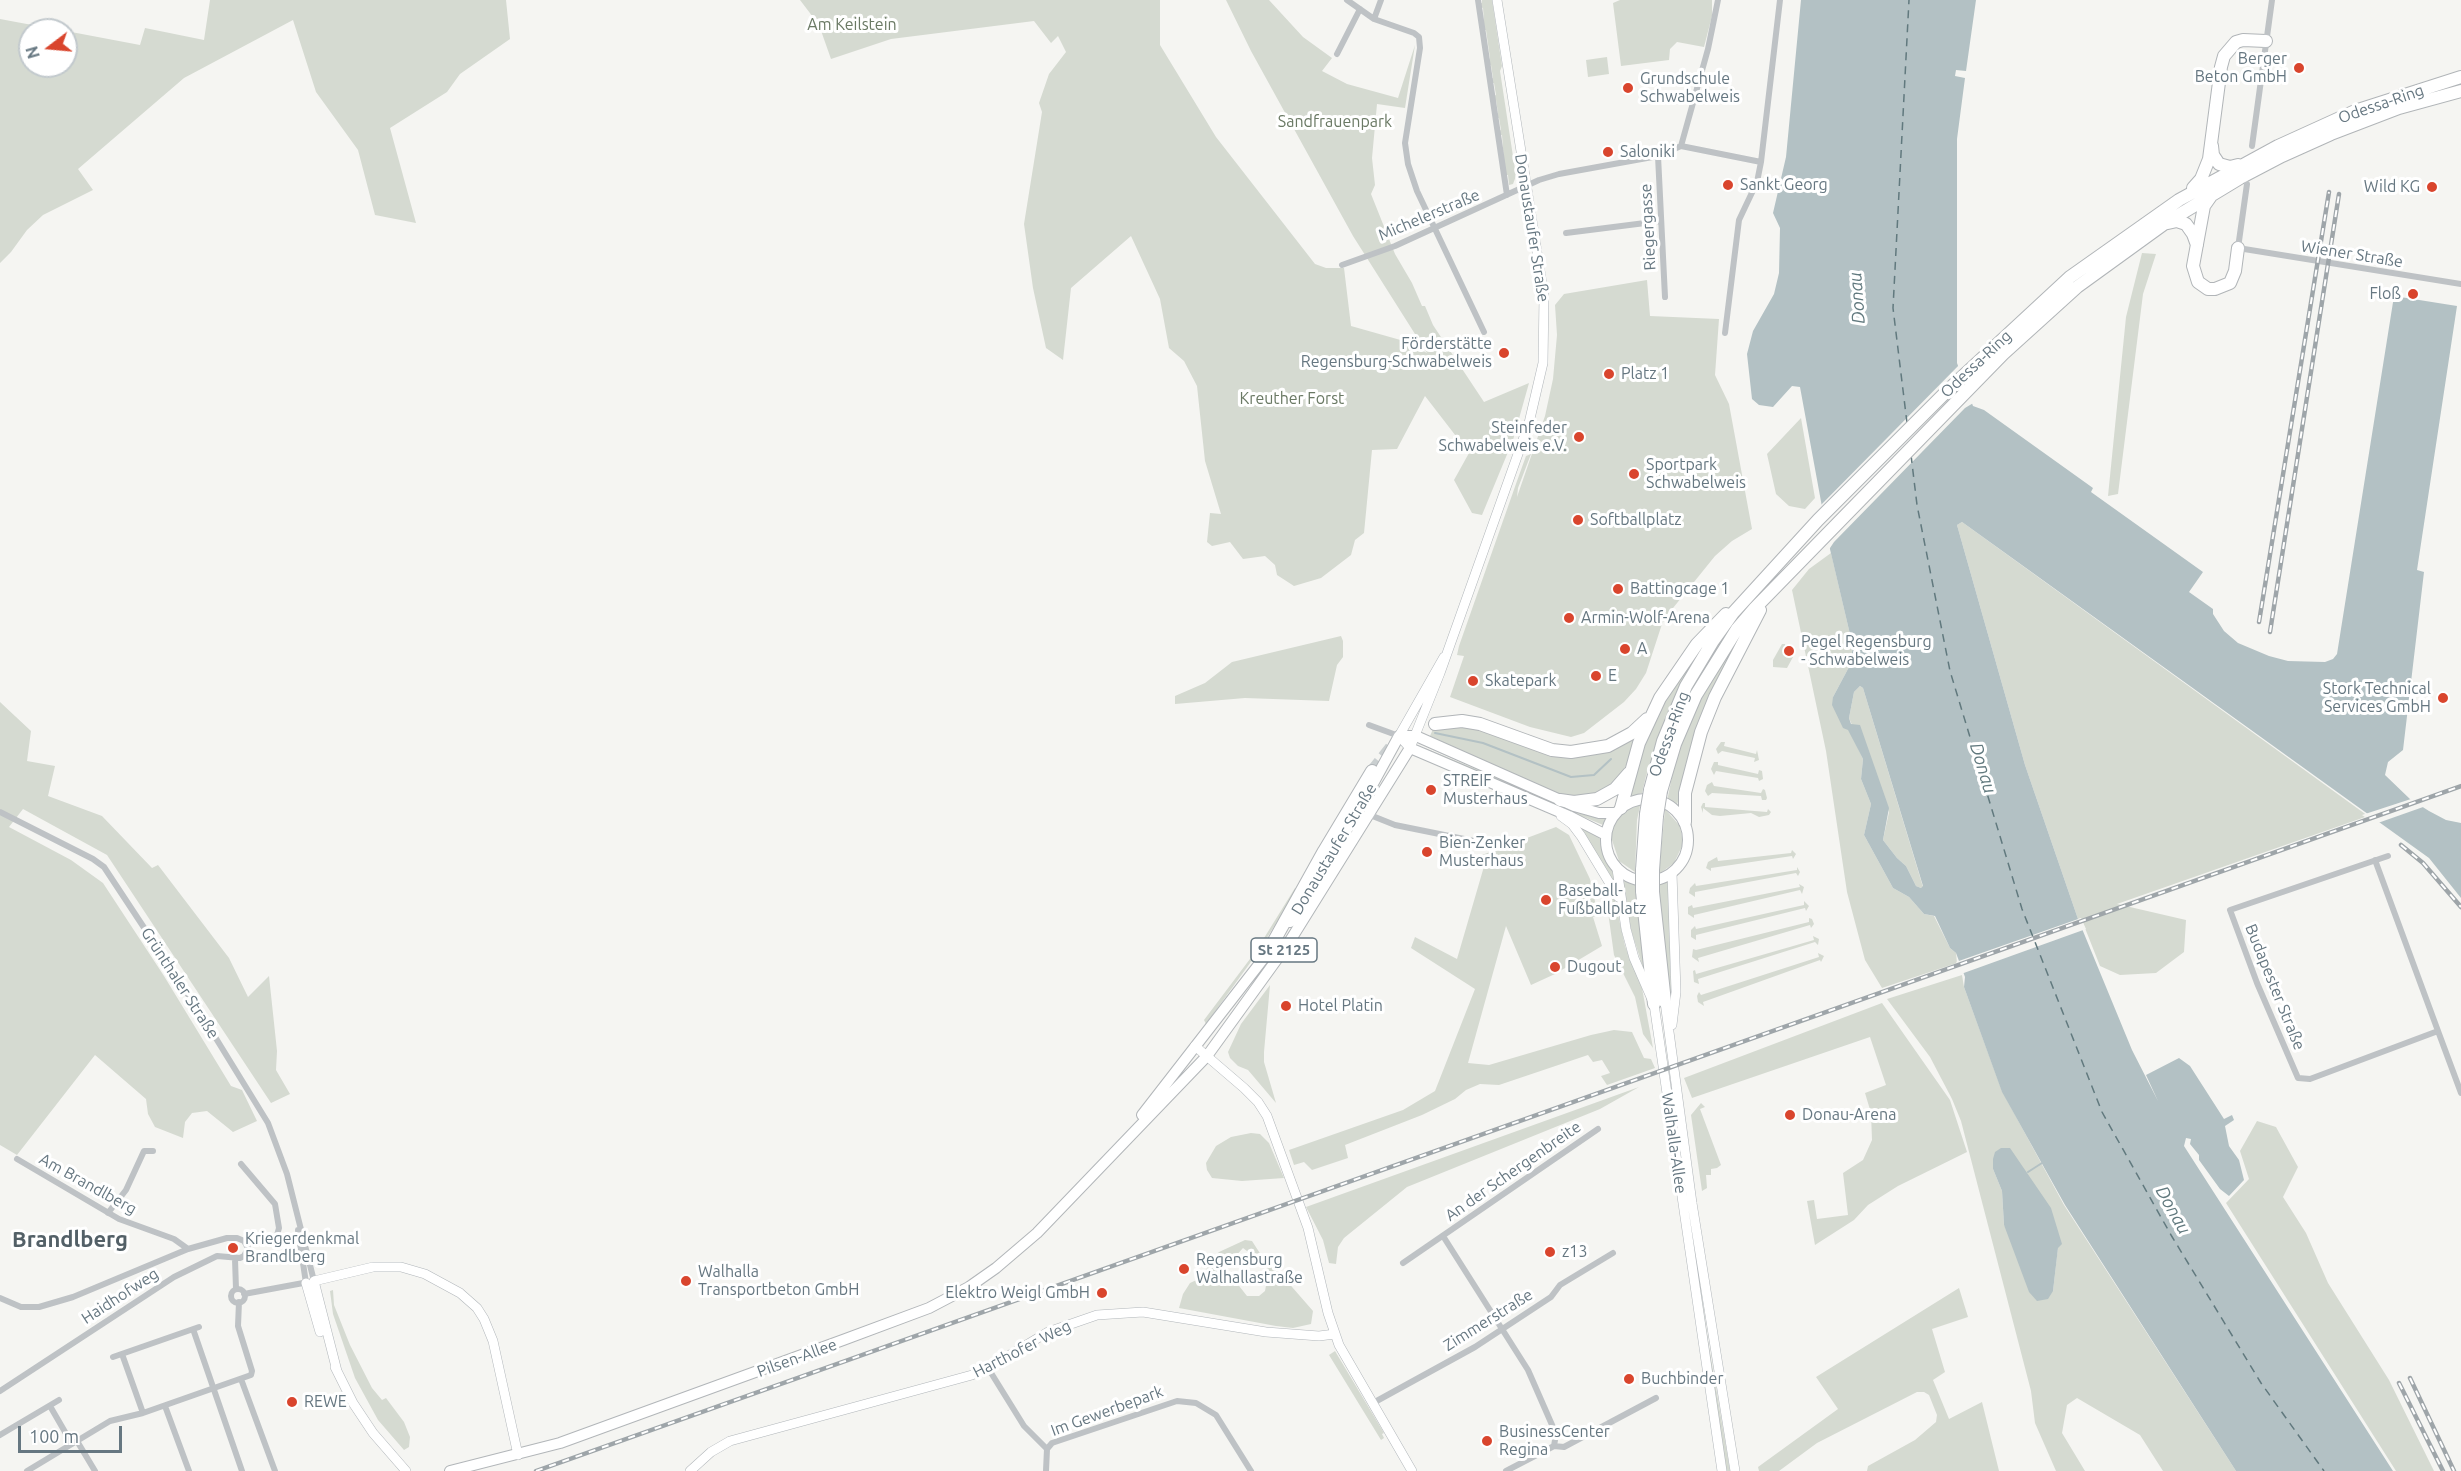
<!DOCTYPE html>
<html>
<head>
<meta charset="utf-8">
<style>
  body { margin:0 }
  #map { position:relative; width:2461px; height:1471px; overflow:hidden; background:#f5f5f2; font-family:Ubuntu,sans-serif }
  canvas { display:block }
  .north { position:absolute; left:18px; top:18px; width:60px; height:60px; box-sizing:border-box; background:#fff; border:2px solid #c2c9cd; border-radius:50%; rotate:254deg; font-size:16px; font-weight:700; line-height:24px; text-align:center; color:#667781 }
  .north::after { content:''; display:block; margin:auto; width:21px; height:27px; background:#d9452d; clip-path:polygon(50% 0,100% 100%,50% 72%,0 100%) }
  .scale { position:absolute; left:18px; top:1426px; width:104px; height:27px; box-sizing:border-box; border:3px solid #667781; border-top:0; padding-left:8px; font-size:18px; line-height:21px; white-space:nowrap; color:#667781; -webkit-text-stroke:4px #fff; paint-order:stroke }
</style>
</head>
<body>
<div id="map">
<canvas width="2461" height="1471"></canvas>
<div class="north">N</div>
<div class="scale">100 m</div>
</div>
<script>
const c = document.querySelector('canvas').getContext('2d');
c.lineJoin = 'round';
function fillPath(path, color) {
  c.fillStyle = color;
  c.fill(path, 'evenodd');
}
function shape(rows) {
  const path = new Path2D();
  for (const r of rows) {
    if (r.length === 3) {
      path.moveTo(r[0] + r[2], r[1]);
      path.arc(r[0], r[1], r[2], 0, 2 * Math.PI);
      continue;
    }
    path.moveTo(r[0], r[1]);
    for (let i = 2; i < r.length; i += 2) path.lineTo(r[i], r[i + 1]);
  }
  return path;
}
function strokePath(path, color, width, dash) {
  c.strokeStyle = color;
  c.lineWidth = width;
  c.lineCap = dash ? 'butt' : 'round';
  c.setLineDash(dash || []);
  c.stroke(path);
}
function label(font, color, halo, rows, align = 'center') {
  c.font = font + ' Ubuntu,sans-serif';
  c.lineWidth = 6;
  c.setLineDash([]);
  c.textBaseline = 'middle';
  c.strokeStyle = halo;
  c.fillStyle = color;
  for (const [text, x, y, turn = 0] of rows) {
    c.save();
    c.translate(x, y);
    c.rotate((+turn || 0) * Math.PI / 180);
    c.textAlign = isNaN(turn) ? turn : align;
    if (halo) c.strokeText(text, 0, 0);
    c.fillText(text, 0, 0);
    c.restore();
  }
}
const green = shape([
  [210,0,506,0,510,39,460,74,447,92,390,128,416,223,375,215,358,150,316,92,293,20,184,78,78,169,93,190,43,215,27,230,11,252,0,263,0,19,59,30,30,30,30,66,66,66,66,31,140,45,145,28,204,40],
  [800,0,1160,0,1160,45,1216,137,1315,264,1326,268,1344,268,1351,326,1404,341,1427,353,1353,236,1251,51,1226,0,1269,0,1303,37,1332,58,1322,71,1347,84,1398,98,1415,45,1405,108,1377,104,1372,158,1375,185,1371,194,1395,254,1412,283,1422,306,1425,306,1433,325,1484,402,1529,383,1513,440,1482,515,1472,513,1454,480,1469,453,1425,396,1397,449,1372,450,1364,533,1355,540,1351,555,1321,578,1294,586,1277,575,1275,565,1265,556,1243,559,1230,542,1212,546,1207,542,1210,513,1221,514,1205,461,1197,386,1184,361,1169,348,1160,299,1131,236,1071,288,1063,360,1046,348,1033,288,1024,224,1042,112,1039,103,1049,74,1066,52,1058,36,1051,43,1034,21,891,39,831,59,819,25],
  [1482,0,1492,0,1502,66,1500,71,1516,176,1513,184,1509,185,1508,175,1505,175,1502,135,1499,135,1499,131,1501,130,1499,118,1497,118,1496,114,1498,113,1496,100,1494,100,1493,96,1496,95,1494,83,1491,83,1490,79,1493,78,1491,65,1488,65,1490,58,1486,30,1483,30,1482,20,1484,20,1483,8,1480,7,1480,3,1482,3],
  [1620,0,1712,0,1712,16,1704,47,1677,42,1670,49,1669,60,1621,66,1613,3],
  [1607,57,1609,74,1588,77,1586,60],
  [2142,253,2156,254,2143,294,2118,494,2108,496,2126,317],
  [1647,280,1650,316,1719,319,1715,375,1729,404,1752,529,1732,541,1715,556,1669,613,1662,624,1646,673,1636,689,1624,702,1584,733,1571,737,1530,727,1450,697,1464,656,1457,655,1459,646,1517,481,1526,456,1531,454,1518,488,1517,497,1545,416,1553,379,1557,335,1555,305,1564,294],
  [1801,418,1815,498,1805,509,1789,506,1776,494,1767,454],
  [1962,522,2368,816,2117,904,2186,920,2184,952,2156,973,2120,975,2100,966,2081,918,2078,919,2025,765,1957,525],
  [1831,553,1853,647,1849,667,1833,697,1863,759,1861,779,1871,804,1864,835,1893,888,1909,897,1924,914,1934,916,1950,948,1956,953,1957,963,1882,988,1865,960,1847,892,1826,751,1792,590,1809,569],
  [1721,622,1683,684,1665,720,1646,776,1642,793,1627,798,1634,767,1674,682],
  [1745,625,1713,688,1698,726,1676,809,1667,801,1678,748,1701,694],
  [1341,636,1343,641,1343,657,1337,665,1329,701,1245,698,1175,704,1175,696,1205,683,1232,662],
  [1782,644,1785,644,1786,655,1793,657,1787,668,1773,667,1773,660],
  [1860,686,1863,688,1923,887,1921,888,1916,886,1906,866,1897,858,1883,840,1889,812,1849,718,1854,692],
  [0,702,31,731,27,761,55,766,48,796,102,816,152,868,158,865,229,958,248,997,269,976,277,1051,276,1070,290,1094,271,1103,107,855,23,809,9,827,71,860,103,883,164,976,231,1086,242,1090,257,1121,233,1132,207,1111,192,1113,185,1122,183,1138,155,1127,148,1114,146,1099,95,1055,17,1155,0,1145],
  [1643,726,1623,772,1617,781,1599,794,1570,797,1543,788,1430,736,1433,729,1441,727,1474,727,1570,755],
  [1721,742,1725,742,1724,746,1756,754,1757,750,1759,760,1754,762,1755,758,1722,751,1718,754,1716,749],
  [1425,748,1573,809,1606,817,1603,825,1424,750],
  [1714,762,1718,762,1718,765,1758,774,1759,770,1762,771,1763,779,1759,781,1758,778,1716,771,1714,775,1711,769],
  [1712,782,1714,786,1761,793,1763,789,1765,790,1767,798,1766,800,1762,800,1761,796,1712,793,1708,796,1705,791,1707,785],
  [1641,801,1637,820,1635,872,1619,861,1609,831,1614,818,1627,806],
  [1703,803,1705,803,1705,807,1767,812,1768,809,1771,812,1769,815,1759,817,1751,813,1720,816,1712,815,1703,808,1703,813,1701,807],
  [1665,809,1680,826,1683,844,1674,863,1659,874],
  [1577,823,1599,836,1606,860,1614,873,1618,895],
  [1556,827,1569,835,1590,879,1598,915,1593,917,1602,946,1555,974,1531,985,1506,926,1468,1063,1489,1065,1591,1035,1614,1030,1632,1032,1644,1058,1651,1059,1655,1068,1607,1085,1601,1076,1610,1073,1602,1060,1593,1062,1588,1055,1499,1085,1480,1084,1466,1090,1455,1099,1422,1115,1345,1145,1348,1158,1312,1170,1304,1162,1294,1165,1289,1150,1403,1110,1435,1091,1475,989,1411,948,1415,937,1457,959,1485,863,1482,855],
  [1792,850,1796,854,1793,859,1792,856,1711,868,1711,871,1706,868,1708,862,1717,857,1718,861,1791,853],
  [1797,867,1800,872,1798,876,1796,873,1695,892,1695,897,1689,893,1690,888,1695,883,1696,886,1797,870],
  [1603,876,1614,896,1625,946,1642,988,1653,1048,1643,1034,1635,997,1614,955],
  [1622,878,1635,884,1645,974,1631,930],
  [1669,881,1671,1000,1669,1006,1659,899,1659,885],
  [1799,884,1804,887,1802,894,1800,890,1694,915,1694,918,1688,914,1688,907,1692,905,1693,908,1800,887],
  [1295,888,1297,890,1258,952,1206,1024,1204,1020,1256,951],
  [1804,901,1809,906,1806,911,1805,908,1696,935,1696,940,1691,937,1691,930,1695,926,1696,929,1804,905],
  [1809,918,1812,919,1814,924,1811,928,1810,925,1698,958,1699,962,1692,957,1693,949,1696,950,1809,922],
  [1813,936,1819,939,1818,945,1815,942,1698,979,1699,984,1694,982,1693,971,1695,970,1696,974,1814,940],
  [1818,953,1824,956,1821,962,1820,960,1703,1002,1704,1006,1698,1002,1697,996,1699,992,1701,995,1819,957],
  [1962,975,1964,987,2002,1091,2064,1205,2236,1471,2163,1471,2140,1435,2077,1398,2067,1405,2062,1433,2085,1471,2056,1471,2035,1423,2031,1391,1961,1121,1952,1099,1930,1057,1887,999],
  [1993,1159,2058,1247,2053,1291,2004,1225,2002,1191,1993,1169],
  [1270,985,1264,1052,1264,1062,1276,1103,1248,1070,1238,1066,1230,1058,1228,1052,1241,1024],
  [1882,1003,1950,1100,1967,1152,1898,1186,1868,1205,1854,1220,1815,1245,1807,1201,1814,1200,1817,1219,1848,1215,1843,1173,1863,1160,1872,1140,1871,1113,1865,1093,1886,1085,1870,1037,1692,1098,1684,1078],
  [1639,1087,1600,1109,1407,1187,1344,1238,1338,1247,1336,1264,1329,1263,1323,1240,1306,1207],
  [1701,1103,1705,1107,1700,1109,1721,1165,1717,1168,1711,1169,1711,1175,1706,1175,1707,1188,1702,1191,1691,1115],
  [2257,1121,2276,1127,2298,1167,2283,1197,2306,1233,2328,1283,2389,1380,2434,1471,2396,1471,2226,1203,2249,1179,2240,1151],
  [1251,1133,1260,1134,1269,1143,1284,1178,1242,1181,1212,1178,1207,1170,1206,1163,1216,1146,1231,1137],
  [1690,1217,1708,1340,1730,1471,1725,1471,1688,1218],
  [1245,1240,1252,1241,1263,1258,1260,1261,1243,1248,1225,1268,1247,1296,1259,1296,1265,1291,1267,1280,1263,1271,1272,1264,1313,1311,1311,1324,1293,1328,1276,1326,1179,1308,1183,1294,1190,1283,1203,1277,1210,1261,1219,1252],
  [1959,1288,1968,1317,1932,1329,1945,1372,1933,1380,1949,1419,1982,1402,1999,1471,1867,1471,1868,1466,1915,1440,1936,1422,1937,1415,1929,1395,1924,1392,1917,1392,1817,1443,1779,1471,1759,1471,1758,1467,1838,1409,1816,1377],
  [333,1290,334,1305,350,1345,372,1388,382,1400,386,1398,404,1422,410,1437,409,1447,404,1450,378,1420,355,1378,333,1314,330,1291],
  [1335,1351,1384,1433,1382,1434,1384,1438,1381,1440,1329,1355]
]);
const water = shape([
  [1801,0,1976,0,1966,71,1956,70,1955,76,1965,78,1957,139,1957,363,1973,406,1984,410,2093,488,2091,492,2203,572,2189,592,2213,609,2213,614,2224,631,2238,643,2269,656,2288,661,2325,662,2333,659,2337,654,2394,296,2457,306,2417,570,2424,572,2403,750,2388,762,2385,775,2410,799,2429,811,2446,820,2461,823,2461,898,2429,858,1962,522,1957,525,2025,765,2078,919,2132,1050,2158,1101,2146,1075,2179,1058,2190,1066,2224,1119,2232,1115,2234,1120,2225,1126,2229,1146,2239,1160,2244,1180,2229,1196,2220,1189,2199,1160,2199,1155,2190,1144,2191,1139,2186,1138,2184,1146,2393,1471,2236,1471,2065,1205,2002,1092,1964,987,1965,977,1956,953,1950,948,1935,916,1924,914,1909,897,1893,888,1864,835,1871,804,1861,779,1863,759,1848,730,1843,728,1832,705,1833,697,1849,667,1853,647,1829,545,1800,387,1792,386,1773,407,1759,405,1752,399,1747,354,1753,331,1774,294,1779,273,1780,228,1773,213,1786,157],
  [1860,686,1863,688,1923,886,1921,888,1916,886,1906,866,1897,858,1883,840,1889,808,1860,725,1851,724,1849,718,1854,692],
  [2001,1148,2010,1148,2051,1208,2062,1244,2058,1248,2053,1291,2048,1299,2037,1301,2029,1292,2004,1225,2002,1191,1993,1169,1993,1159,1995,1152]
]);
const pier = shape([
  [1961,363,1975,402,1965,408,1834,542,1828,551,1819,507],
  [2414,798,2426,806,2375,824,2362,815],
  [2081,918,2086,929,1961,974,1956,962]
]);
const stream = shape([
  [1435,733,1483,743,1571,777,1594,775,1611,759],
  [2028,1172,2042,1163]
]);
const ferry = shape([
  [1907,423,1893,308,1909,0],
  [1911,455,1917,505,1950,671,2022,909,2102,1112,2171,1235,2261,1383,2324,1471]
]);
const highwayTunnel = shape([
  [1372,771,1392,746]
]);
const street = shape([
  [1347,0,1374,19,1414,33,1419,37,1420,48,1405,143,1408,164,1417,191,1484,332],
  [1478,0,1507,195],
  [1374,19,1381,0],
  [1337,54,1360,9],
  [1681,146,1708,49,1718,0],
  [2252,146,2272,0],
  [1658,156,1665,297],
  [2247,184,2238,248,2461,284],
  [1566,233,1661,221],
  [1342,265,1395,246,1539,180,1559,174,1658,156,1681,146,1761,162],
  [1725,333,1739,220,1757,182,1761,162,1780,0],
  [1369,725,1399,736],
  [0,812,93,859,104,867,201,1014,268,1123,287,1174,314,1281,244,1294],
  [1370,815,1395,825,1479,842],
  [2388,856,2230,910,2257,983,2298,1078,2310,1079,2438,1031,2461,1093],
  [2375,860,2438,1031],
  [241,1164,275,1204,279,1228,275,1242,246,1243],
  [108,1213,126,1190,144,1151,153,1151],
  [298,1230,306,1283],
  [1443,1236,1528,1370,1556,1434,1554,1446,1506,1471],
  [235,1259,236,1289],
  [1403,1263,1598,1129],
  [238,1296,7],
  [0,1298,21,1307,39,1307,73,1297,188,1249],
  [193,1329,242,1471],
  [122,1354,143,1413],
  [113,1357,199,1327],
  [988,1368,1024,1426,1047,1449],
  [241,1379,275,1471],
  [0,1391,174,1277,217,1256,240,1258,244,1256,248,1248,244,1241,237,1238,227,1238,188,1249,174,1239,119,1219,17,1159],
  [1373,1403,1475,1347,1551,1297,1560,1285,1613,1253],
  [50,1406,72,1444],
  [165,1406,189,1471],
  [0,1435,59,1400],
  [77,1441,95,1471],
  [1554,1446,1564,1447,1656,1398],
  [27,1471,110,1421,143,1413,251,1375,252,1371,238,1326,239,1302],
  [1046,1471,1047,1449,1052,1443,1177,1401,1196,1403,1216,1415,1251,1471]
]);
const secondary = shape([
  [1444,657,1399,736,1410,748,1440,673,1529,423,1543,363,1544,296,1497,0],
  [1561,816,1572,824,1581,836,1618,897],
  [1617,869,1626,929,1634,958,1654,1004,1722,1471],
  [1665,1002,1692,1203,1735,1471],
  [1672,1025,1676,992,1672,873],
  [1195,1046,1244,1088,1258,1102,1267,1116,1308,1228,1328,1313,1339,1345,1412,1471],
  [306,1283,320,1332],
  [335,1367,353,1403,373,1433,406,1471],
  [337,1371,314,1281,373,1267,401,1267,425,1274,460,1293,477,1308,484,1319,493,1341,518,1455],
  [690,1471,711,1452,730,1441,972,1375,988,1368,1048,1332,1097,1315,1143,1312,1266,1332,1319,1336,1335,1334]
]);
const primary = shape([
  [1647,840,41],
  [1290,922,1310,892,1358,811,1399,736,1416,736,1574,806,1599,813,1615,813],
  [1142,1115,1274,945],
  [450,1471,560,1443,843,1340,929,1308,969,1287,996,1268,1037,1233,1207,1056,1288,944,1410,748,1569,816,1606,835]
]);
const highway = shape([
  [2212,146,2213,155,2219,164,2230,167,2238,165],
  [2193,188,2201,179,2209,159,2221,67,2224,56,2236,42,2243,40,2266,41],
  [2211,196,2204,206,2193,266,2198,282,2208,289,2215,289,2230,283,2235,271,2238,248],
  [2168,223,2177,221,2186,224,2193,234,2197,245],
  [1435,724,1462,721,1480,724,1552,750,1571,752,1608,746,1632,733,1647,719],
  [1650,790,1663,741,1686,686,1713,641,1733,613,1818,520,1947,391,2070,277,2179,200,2278,146,2355,111,2461,77],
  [1661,791,1675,744,1696,695,1737,629,1755,608,2003,354,2077,287,2164,224,2240,178,2282,156,2331,134,2399,108,2461,91],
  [1560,800,1574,802,1597,799,1615,789,1629,773],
  [1621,808,1639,743,1660,698,1697,644,1726,614],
  [1685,822,1685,793,1701,732,1715,697,1760,610],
  [1642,870,1646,814],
  [1653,870,1657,816],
  [1642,891,1654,1004],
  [1653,892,1665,1002],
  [1269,950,1324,851,1372,771]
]);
const rail = shape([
  [2259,622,2329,192],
  [2270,632,2339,194],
  [2401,845,2423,863,2461,907],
  [2410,1378,2454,1471],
  [2399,1383,2443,1471],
  [536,1471,2461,786]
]);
const highwayBridge = shape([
  [1646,814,1650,790],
  [1657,816,1661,791],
  [1642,870,1642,891],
  [1653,870,1653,892]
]);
const markers = [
  [2299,68,6,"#d9452d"],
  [1628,88,6,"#d9452d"],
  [1608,152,6,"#d9452d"],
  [1728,185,6,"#d9452d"],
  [2432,187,6,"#d9452d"],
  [2413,294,6,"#d9452d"],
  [1504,353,6,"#d9452d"],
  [1609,374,6,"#d9452d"],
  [1579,437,6,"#d9452d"],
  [1634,474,6,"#d9452d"],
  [1578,520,6,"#d9452d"],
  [1618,589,6,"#d9452d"],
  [1569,618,6,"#d9452d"],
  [1625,649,6,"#d9452d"],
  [1789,651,6,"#d9452d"],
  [1596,676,6,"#d9452d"],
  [1473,681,6,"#d9452d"],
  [2443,698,6,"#d9452d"],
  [1431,790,6,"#d9452d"],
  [1427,852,6,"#d9452d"],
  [1546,900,6,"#d9452d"],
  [1555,967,6,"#d9452d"],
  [1286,1006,6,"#d9452d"],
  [1790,1115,6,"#d9452d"],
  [233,1248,6,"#d9452d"],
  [1550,1252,6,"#d9452d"],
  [1184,1269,6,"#d9452d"],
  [686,1281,6,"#d9452d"],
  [1102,1293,6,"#d9452d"],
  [1629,1379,6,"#d9452d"],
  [292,1402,6,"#d9452d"],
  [1487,1441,6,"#d9452d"]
];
const shields = [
  [1284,950,66]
];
const shieldNames = [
  ["St 2125",1284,950]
];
const parkNames = [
  ["Am Keilstein",852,25],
  ["Sandfrauenpark",1335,122],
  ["Kreuther Forst",1292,399]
];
const poiNames = [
  ["Berger",2287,59,"right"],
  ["Beton GmbH",2287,77,"right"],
  ["Grundschule",1640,79],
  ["Schwabelweis",1640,97],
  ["Saloniki",1620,152],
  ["Sankt Georg",1740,185],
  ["Wild KG",2420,187,"right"],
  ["Floß",2401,294,"right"],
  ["Förderstätte",1492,344,"right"],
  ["Regensburg-Schwabelweis",1492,362,"right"],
  ["Platz 1",1621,374],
  ["Steinfeder",1567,428,"right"],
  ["Schwabelweis e.V.",1567,446,"right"],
  ["Sportpark",1646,465],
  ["Schwabelweis",1646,483],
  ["Softballplatz",1590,520],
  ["Battingcage 1",1630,589],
  ["Armin-Wolf-Arena",1581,618],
  ["Pegel Regensburg",1801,642],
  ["- Schwabelweis",1801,660],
  ["A",1637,649],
  ["E",1608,676],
  ["Skatepark",1485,681],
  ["Stork Technical",2431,689,"right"],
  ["Services GmbH",2431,707,"right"],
  ["STREIF",1443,781],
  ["Musterhaus",1443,799],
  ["Bien-Zenker",1439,843],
  ["Musterhaus",1439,861],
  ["Baseball-",1558,891],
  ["Fußballplatz",1558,909],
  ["Dugout",1567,967],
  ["Hotel Platin",1298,1006],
  ["Donau-Arena",1802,1115],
  ["Kriegerdenkmal",245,1239],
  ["Brandlberg",245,1257],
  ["z13",1562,1252],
  ["Regensburg",1196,1260],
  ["Walhallastraße",1196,1278],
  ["Walhalla",698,1272],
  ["Transportbeton GmbH",698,1290],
  ["Elektro Weigl GmbH",1090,1293,"right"],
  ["Buchbinder",1641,1379],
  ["REWE",304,1402],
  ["BusinessCenter",1499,1432],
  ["Regina",1499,1450]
];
const streetNames = [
  ["Odessa-Ring",2381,104,-19],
  ["Michelerstraße",1429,215,-23],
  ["Riegergasse",1648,227,-93],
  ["Donaustaufer Straße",1532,228,81],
  ["Wiener Straße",2352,254,9],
  ["Odessa-Ring",1976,364,-43],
  ["Odessa-Ring",1669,734,-70],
  ["Donaustaufer Straße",1334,849,-59],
  ["Grünthaler Straße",180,983,57],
  ["Budapester Straße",2275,987,68],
  ["Walhalla-Allee",1674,1143,82],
  ["An der Schergenbreite",1513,1171,-35],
  ["Am Brandlberg",88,1184,29],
  ["Haidhofweg",120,1296,-33],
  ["Zimmerstraße",1488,1320,-32],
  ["Harthofer Weg",1022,1349,-27],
  ["Pilsen-Allee",797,1358,-20],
  ["Im Gewerbepark",1107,1411,-20]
];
const waterNames = [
  ["Donau",1857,298,-94],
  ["Donau",1983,768,73],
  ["Donau",2173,1210,61]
];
const districtNames = [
  ["Brandlberg",70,1240]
];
fillPath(green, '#d5dad1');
fillPath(water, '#b3c1c4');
fillPath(pier, '#f5f5f2');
strokePath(stream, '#b3c1c4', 2);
strokePath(ferry, '#61797e', 1.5, [8, 6]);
strokePath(highwayTunnel, '#cacfd0', 12, [12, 6]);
strokePath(secondary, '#b1b6ba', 10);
strokePath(primary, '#b2b6b9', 12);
strokePath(highway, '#b1b5b8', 14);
strokePath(street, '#bec2c5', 6);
strokePath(secondary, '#fff', 9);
strokePath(primary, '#fff', 10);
strokePath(highway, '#fff', 12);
strokePath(rail, '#9ea5a9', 4.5);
strokePath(rail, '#fff', 2, [7]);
strokePath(highwayBridge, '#b1b5b8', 14, []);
strokePath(highwayBridge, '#fff', 12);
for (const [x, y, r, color] of markers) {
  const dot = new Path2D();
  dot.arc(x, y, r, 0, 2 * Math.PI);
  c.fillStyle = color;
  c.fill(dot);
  strokePath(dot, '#fff', 2);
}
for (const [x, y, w] of shields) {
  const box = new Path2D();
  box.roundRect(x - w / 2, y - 12, w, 24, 4.5);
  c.fillStyle = '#fff';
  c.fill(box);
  strokePath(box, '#667781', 1.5);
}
label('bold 15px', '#667781', null, shieldNames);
label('16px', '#6a7964', '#fff', parkNames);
label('16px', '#667781', '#fff', poiNames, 'left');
label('16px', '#667781', '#fff', streetNames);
label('italic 18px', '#61797e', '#fff', waterNames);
label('bold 22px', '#536067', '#fff', districtNames);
</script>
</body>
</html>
